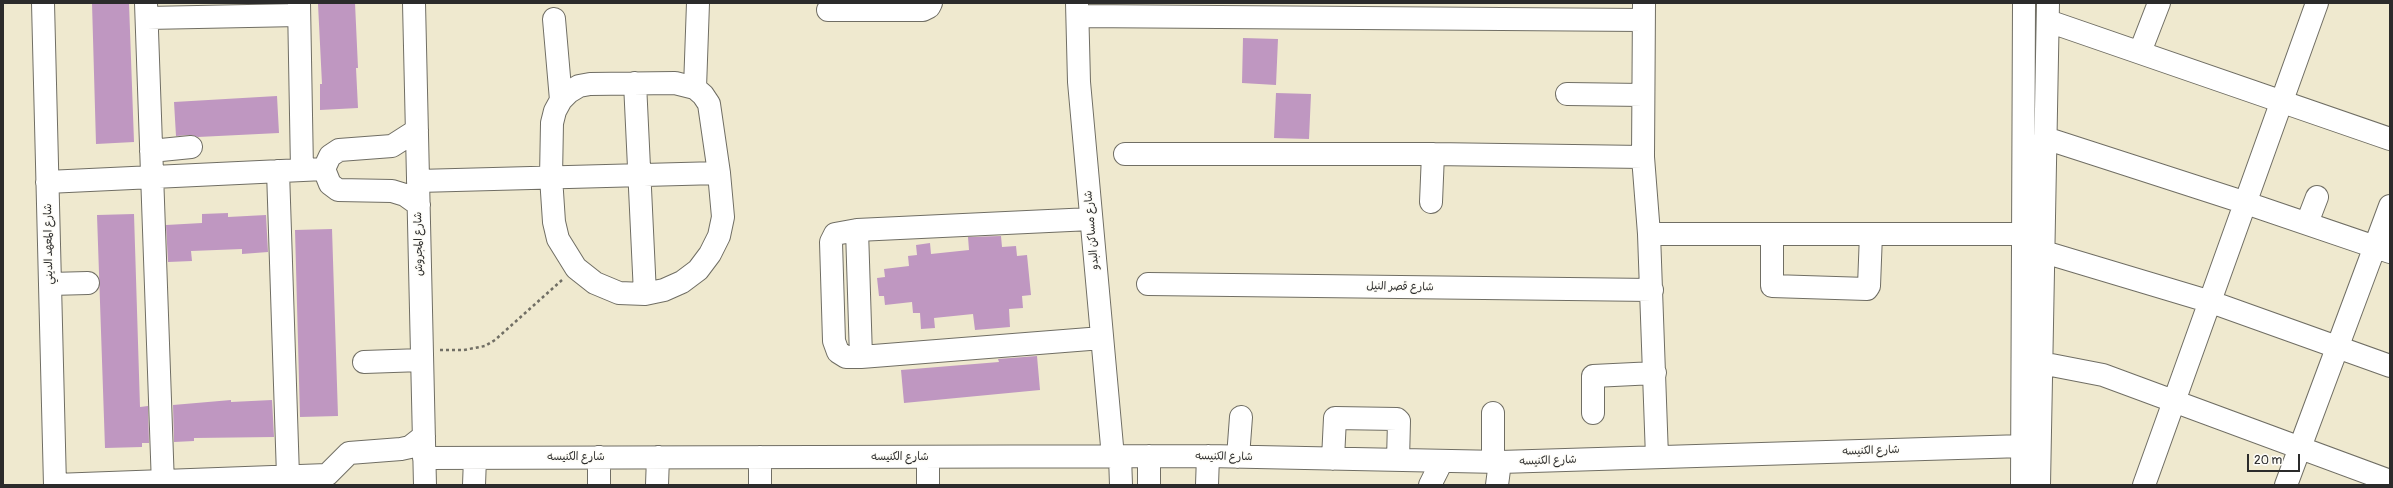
<!DOCTYPE html>
<html>
<head>
<meta charset="utf-8">
<style>
  body { margin:0 }
  #map { position:relative; width:2393px; height:488px; overflow:hidden; background:#efe9cf; font-family:Pangolin,sans-serif }
  canvas { display:block }
  .frame { position:absolute; inset:0; border:4px solid #2b2b2b; pointer-events:none }
  .scale { position:absolute; left:2247px; top:454px; width:53px; height:18px; box-sizing:border-box; border:2px solid #2b2b2b; border-top:0; padding-left:5px; font-size:12px; line-height:14px; white-space:nowrap; color:#2b2b2b; -webkit-text-stroke:3px #fdfcf7; paint-order:stroke }
</style>
</head>
<body>
<div id="map">
<canvas width="2393" height="488"></canvas>
<div class="frame"></div>
<div class="scale">20 m</div>
</div>
<script>
const c = document.querySelector('canvas').getContext('2d');
c.lineJoin = 'round';
function fillPath(path, color) {
  c.fillStyle = color;
  c.fill(path, 'evenodd');
}
function shape(rows) {
  const path = new Path2D();
  for (const r of rows) {
    path.moveTo(r[0], r[1]);
    for (let i = 2; i < r.length; i += 2) path.lineTo(r[i], r[i + 1]);
  }
  return path;
}
function strokePath(path, color, width, dash) {
  c.strokeStyle = color;
  c.lineWidth = width;
  c.lineCap = dash ? 'butt' : 'round';
  c.setLineDash(dash || []);
  c.stroke(path);
}
function label(font, color, halo, rows, align = 'center') {
  c.font = font + ' Pangolin,"Playpen Sans Arabic",sans-serif';
  c.lineWidth = 3;
  c.setLineDash([]);
  c.textBaseline = 'middle';
  c.strokeStyle = halo;
  c.fillStyle = color;
  for (const [text, x, y, turn = 0] of rows) {
    c.save();
    c.translate(x, y);
    c.rotate((+turn || 0) * Math.PI / 180);
    c.textAlign = isNaN(turn) ? turn : align;
    if (halo) c.strokeText(text, 0, 0);
    c.fillText(text, 0, 0);
    c.restore();
  }
}
const building = shape([
  [92,3,129,3,134,142,96,144],
  [355,3,358,68,356,68,358,108,320,110,320,84,322,84,318,4],
  [1243,38,1278,39,1276,85,1242,83],
  [1276,93,1311,94,1309,139,1274,138],
  [277,96,279,133,198,137,190,135,176,136,174,102],
  [228,213,228,217,266,215,268,252,242,254,242,249,191,251,192,261,168,262,166,225,202,223,202,214],
  [134,214,140,407,148,406,149,443,142,443,142,447,105,448,97,215],
  [332,229,338,416,300,417,295,230],
  [1001,236,1002,247,1016,246,1017,256,1027,255,1031,295,1022,296,1023,308,1009,309,1010,327,975,330,973,314,934,318,935,328,921,329,920,313,913,313,912,302,885,305,884,296,879,296,877,278,885,277,884,269,909,266,908,256,917,255,916,245,930,243,931,254,969,250,968,237],
  [1037,356,1040,390,904,403,901,370,999,362,998,359],
  [231,400,231,402,272,400,274,437,194,438,194,441,174,442,173,405]
]);
const path = shape([
  [440,350,464,350,485,346,495,340,562,280]
]);
const minor = shape([
  [43,3,55,485],
  [146,3,163,485],
  [299,3,302,170],
  [414,3,425,485],
  [1077,3,1079,82,1113,457],
  [1644,3,1643,157,1649,234,1657,457],
  [828,10,923,10,929,7,931,3],
  [1078,16,1643,20],
  [147,18,299,15],
  [554,19,561,100],
  [2048,21,2390,139],
  [2140,52,2159,3],
  [635,83,645,294],
  [675,83,695,88,703,95,709,104,719,173,723,217,719,236,710,254,698,270,682,282,664,290,645,294,619,293,595,283,576,268,558,239,554,222,551,177,552,123,555,111,561,100,569,92,579,86,590,84,675,83],
  [695,88,698,3],
  [1567,94,1643,95],
  [2045,138,2246,203,2390,252],
  [151,151,191,147],
  [1125,154,1433,154,1643,157],
  [324,169,330,184,338,190,392,191,405,195,419,205],
  [324,169,330,156,339,150,392,146,417,130],
  [278,171,288,476],
  [418,181,719,173],
  [47,182,324,169],
  [1431,202,1433,154],
  [1091,219,857,230,835,234,831,242,834,341,838,352,846,357,861,357,1102,338],
  [2307,223,2317,197],
  [857,230,861,357],
  [1649,234,2023,234],
  [1772,234,1772,286,1867,289,1869,286,1871,234],
  [2044,252,2211,302,2390,366],
  [50,284,88,283],
  [1148,284,1652,290],
  [364,362,422,360],
  [2041,363,2103,375,2390,481],
  [1593,413,1593,376,1655,373],
  [1120,456,1121,485],
  [928,457,928,485],
  [1238,457,1241,417],
  [424,458,1208,456,1500,462,2023,446],
  [1333,459,1335,418,1397,419,1399,421,1398,460],
  [1493,462,1493,413],
  [55,485,327,475,349,453,401,449,410,447,424,436],
  [474,485,475,458],
  [599,485,599,457],
  [657,485,658,457],
  [760,485,760,457],
  [1149,485,1149,456],
  [1207,485,1208,456],
  [1430,485,1442,461],
  [1497,485,1500,462],
  [2022,485,2024,3],
  [2039,485,2048,3],
  [2144,485,2317,3],
  [2286,485,2390,206]
]);
const streetNames = [
  ["شارع مساكن البدو",1092,230,-95],
  ["شارع المعهد الديني",49,244,-91],
  ["شارع المجروش",419,244,-91],
  ["شارع قصر النيل",1400,287,1],
  ["شارع الكنيسه",1871,451,-2],
  ["شارع الكنيسه",576,457],
  ["شارع الكنيسه",900,457],
  ["شارع الكنيسه",1224,457,1],
  ["شارع الكنيسه",1548,461,-2]
];
fillPath(building, '#bf97c1');
strokePath(minor, '#706e64', 24);
strokePath(path, '#706e64', 2.5, [3, 3]);
strokePath(minor, '#fff', 22);
label('11px', '#2b2b2b', '#fdfcf7', streetNames);
</script>
</body>
</html>
